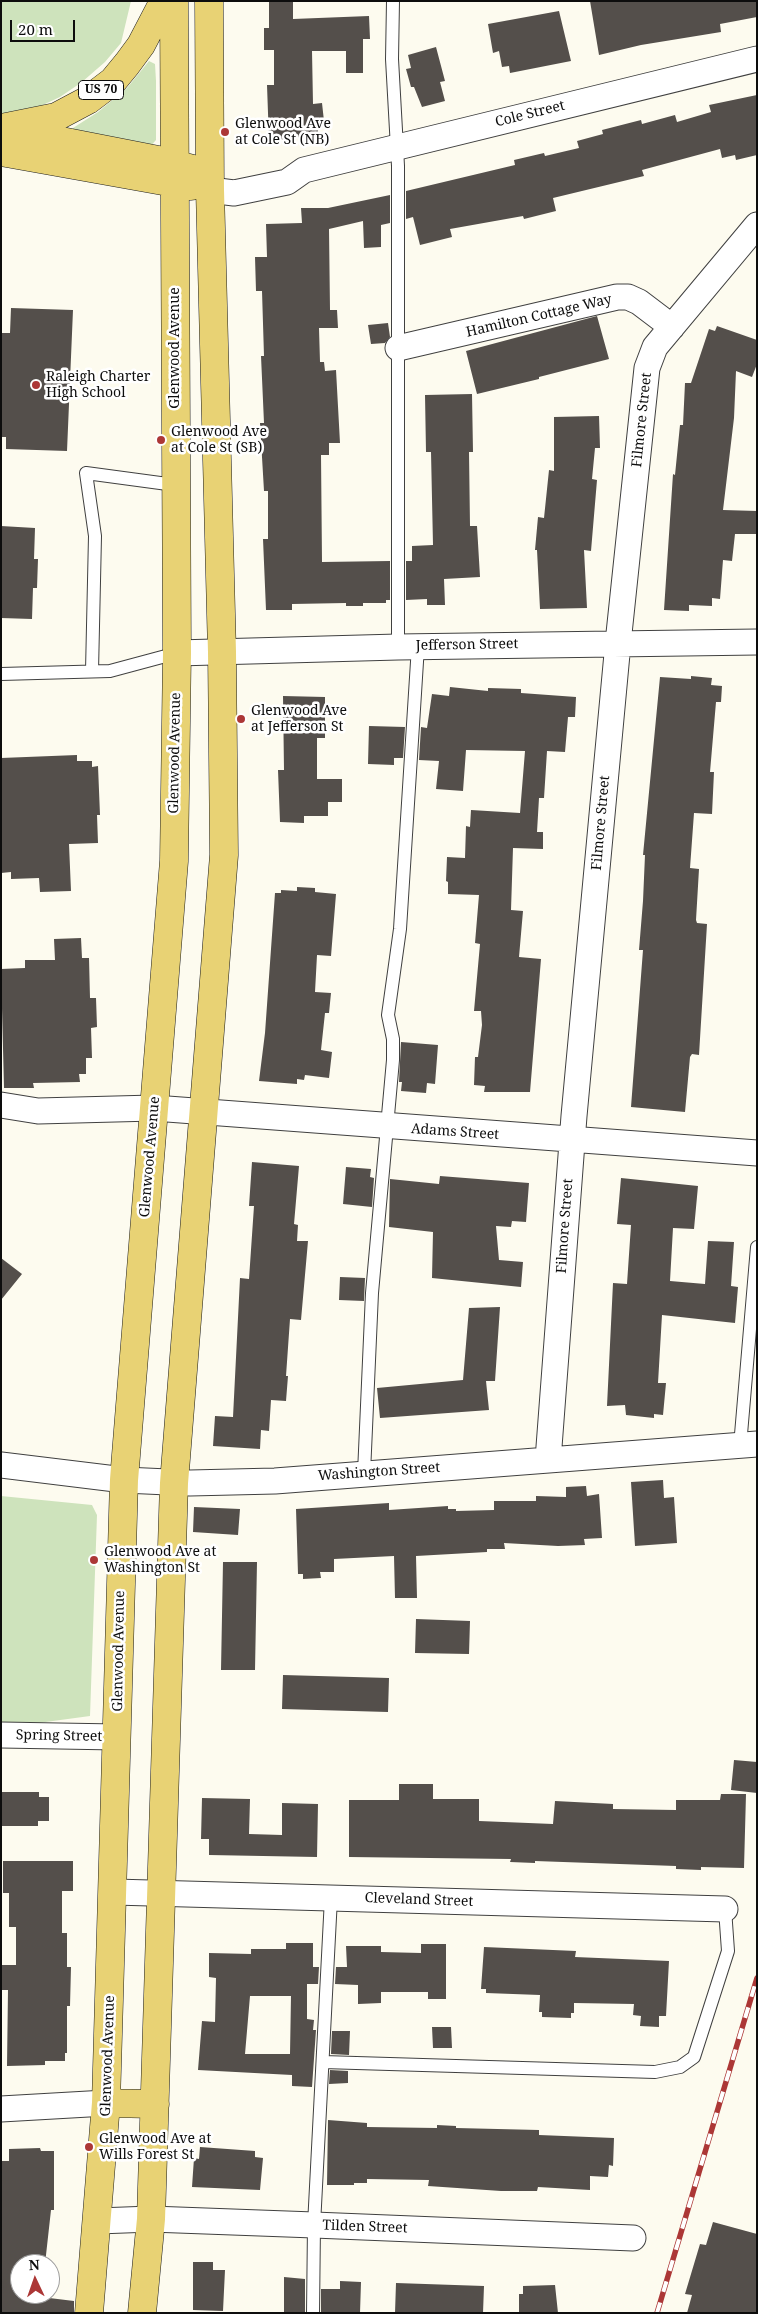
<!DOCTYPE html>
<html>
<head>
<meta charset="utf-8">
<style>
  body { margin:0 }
  #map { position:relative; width:758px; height:2314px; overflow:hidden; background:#fdfbef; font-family:"Noto Serif",serif }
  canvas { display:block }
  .frame { position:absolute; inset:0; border:2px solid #0d0d0d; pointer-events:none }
  .north { position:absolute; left:10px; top:2254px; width:50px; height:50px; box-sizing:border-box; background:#fff; border:1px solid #9e9e9e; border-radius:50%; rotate:357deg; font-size:14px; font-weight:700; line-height:20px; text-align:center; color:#0d0d0d }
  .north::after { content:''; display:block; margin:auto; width:18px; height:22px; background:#ac3736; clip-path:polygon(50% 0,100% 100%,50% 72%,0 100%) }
  .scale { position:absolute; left:10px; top:20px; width:65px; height:22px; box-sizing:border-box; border:2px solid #0d0d0d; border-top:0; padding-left:6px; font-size:15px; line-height:18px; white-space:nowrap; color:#0d0d0d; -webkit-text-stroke:4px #fff; paint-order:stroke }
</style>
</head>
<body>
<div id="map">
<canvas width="758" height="2314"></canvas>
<div class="frame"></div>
<div class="north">N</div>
<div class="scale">20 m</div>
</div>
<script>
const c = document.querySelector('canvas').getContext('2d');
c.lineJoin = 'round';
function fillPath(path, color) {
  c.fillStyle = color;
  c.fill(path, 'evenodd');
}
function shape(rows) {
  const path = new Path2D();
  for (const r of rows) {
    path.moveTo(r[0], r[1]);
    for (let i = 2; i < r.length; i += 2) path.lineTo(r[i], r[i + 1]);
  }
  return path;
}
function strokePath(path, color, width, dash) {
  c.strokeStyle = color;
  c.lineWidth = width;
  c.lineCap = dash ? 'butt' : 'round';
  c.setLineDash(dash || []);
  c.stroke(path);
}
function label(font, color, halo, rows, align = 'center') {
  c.font = font + ' "Noto Serif",serif';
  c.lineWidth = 5;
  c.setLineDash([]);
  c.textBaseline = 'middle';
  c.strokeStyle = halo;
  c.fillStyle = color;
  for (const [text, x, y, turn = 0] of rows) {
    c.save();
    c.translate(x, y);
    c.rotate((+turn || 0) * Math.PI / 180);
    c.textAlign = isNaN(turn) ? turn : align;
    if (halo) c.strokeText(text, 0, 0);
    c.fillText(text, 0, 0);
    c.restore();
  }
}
const green = shape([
  [1,1,131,1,121,43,105,62,82,82,60,97,32,110,1,116],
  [149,61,155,64,156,81,156,140,149,148,73,132,73,128,98,112,127,88],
  [1,1496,92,1505,97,1515,90,1716,1,1728]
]);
const building = shape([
  [269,1,293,1,293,19,369,16,370,39,363,39,363,73,346,73,346,51,312,51,313,104,322,103,324,121,317,121,318,132,301,133,301,137,269,141,267,85,274,85,274,50,264,50,264,28,269,28],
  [590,1,757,1,757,17,720,24,721,32,641,45,599,55],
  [559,11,571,61,510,73,509,66,502,67,499,51,493,53,488,24],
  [436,47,445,81,440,82,445,101,422,107,414,87,411,87,406,69,411,68,408,55],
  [757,95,757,155,736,160,735,155,722,158,720,149,642,170,644,176,553,198,556,211,524,219,523,216,450,229,452,237,420,245,413,217,406,219,406,191,515,165,514,160,544,153,545,156,579,148,577,141,603,134,602,130,641,120,642,124,675,115,677,122,711,112,709,105],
  [390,195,390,223,381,225,381,247,364,248,363,221,329,229,330,310,337,310,338,328,319,328,320,362,324,362,325,371,336,370,340,443,329,443,329,455,321,455,322,562,390,561,390,600,386,600,386,603,363,603,363,606,346,606,346,603,292,604,292,610,266,610,263,539,268,539,268,491,264,491,260,423,264,423,261,356,264,356,262,291,256,291,255,257,267,257,266,224,302,223,301,208,328,208],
  [11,308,73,310,67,451,6,449,6,437,1,437,1,333,10,333],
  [597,316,609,359,539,377,539,379,477,394,466,351],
  [388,323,390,337,385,343,371,344,368,325],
  [717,326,757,340,757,364,752,377,736,371,734,418,723,510,757,511,757,534,735,534,732,561,723,560,720,599,712,598,712,606,689,605,689,611,664,610,673,474,675,475,680,425,683,425,685,383,691,383,709,329,715,331],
  [472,394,473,452,469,452,470,526,477,526,480,577,444,579,445,605,427,605,427,599,406,600,406,561,412,561,412,546,433,545,431,452,426,452,425,395],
  [599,416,600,448,595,448,592,479,597,480,591,551,584,550,587,608,540,609,537,550,535,550,538,517,544,518,549,470,554,471,554,417],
  [1,526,35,528,34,559,38,559,37,588,33,588,32,619,1,618],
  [691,676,712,678,711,685,722,686,721,702,716,702,710,772,714,772,712,814,694,813,690,868,699,869,696,920,697,923,707,924,699,1055,692,1054,690,1057,685,1112,631,1107,643,950,639,950,643,901,645,855,643,855,660,677,691,679],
  [450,687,488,691,488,688,521,689,521,693,576,697,575,717,568,717,565,752,547,751,544,798,539,798,537,832,543,832,543,849,513,848,511,910,523,911,519,957,541,959,530,1092,484,1092,485,1086,474,1085,475,1057,478,1057,482,1025,481,1011,474,1011,480,944,475,943,479,895,448,894,448,882,446,881,447,857,465,858,466,826,470,827,471,810,520,813,525,751,466,750,463,791,436,789,439,761,419,760,421,727,427,728,432,694,449,696],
  [283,696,325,697,325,738,317,738,317,779,342,779,342,802,328,802,328,816,304,816,304,823,280,822,278,770,284,770],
  [369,726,405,727,403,758,394,758,394,765,368,764],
  [77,755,77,761,92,761,92,767,98,766,100,815,97,815,98,843,69,844,71,891,40,892,39,878,11,879,11,872,1,873,1,758],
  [297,887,315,888,315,892,336,894,331,956,317,955,315,992,331,993,329,1013,325,1013,321,1050,332,1052,329,1078,305,1075,304,1080,297,1079,297,1084,259,1081,265,1033,275,893,281,893,281,890,297,891],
  [81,938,82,958,89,958,90,998,96,998,97,1027,91,1028,92,1058,86,1058,86,1074,79,1074,80,1082,33,1083,34,1088,4,1088,1,969,25,968,25,960,55,960,54,939],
  [401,1042,438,1045,435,1084,427,1083,426,1093,401,1091,402,1082,399,1082],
  [252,1162,299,1166,294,1224,298,1225,297,1241,308,1241,301,1320,290,1319,286,1376,288,1376,286,1401,271,1400,269,1431,261,1430,260,1449,213,1446,215,1416,233,1417,240,1278,249,1279,254,1206,249,1206],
  [346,1167,371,1169,370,1177,374,1178,372,1207,343,1204],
  [440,1176,529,1183,526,1222,512,1221,511,1227,496,1226,499,1260,523,1262,521,1287,432,1278,433,1232,389,1227,390,1179,439,1184],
  [621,1178,698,1186,694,1229,673,1228,670,1281,705,1284,708,1241,734,1242,731,1286,738,1287,735,1323,662,1315,658,1383,666,1383,663,1415,654,1414,654,1418,626,1415,625,1405,607,1406,613,1283,627,1284,631,1225,617,1224],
  [1,1258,22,1274,1,1300],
  [340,1277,365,1278,364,1301,339,1300],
  [500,1307,495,1381,486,1381,489,1410,380,1418,377,1388,463,1380,469,1308],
  [663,1480,664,1498,674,1497,677,1543,635,1546,631,1482],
  [586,1486,587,1496,599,1494,602,1538,584,1539,585,1545,558,1546,504,1543,505,1549,487,1549,487,1552,416,1556,417,1598,395,1598,394,1556,334,1559,334,1572,320,1572,321,1578,303,1579,303,1574,298,1574,296,1509,389,1503,389,1510,448,1506,448,1509,456,1509,456,1511,494,1510,494,1501,536,1501,536,1496,566,1497,566,1487],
  [194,1507,240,1509,238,1535,193,1532],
  [223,1562,257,1562,255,1670,221,1670],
  [416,1619,470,1621,469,1654,415,1653],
  [283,1675,389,1678,388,1712,282,1709],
  [734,1760,757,1762,757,1793,731,1790],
  [399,1784,433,1784,433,1799,479,1799,479,1821,553,1824,555,1801,613,1804,613,1809,676,1810,676,1800,720,1800,721,1794,746,1794,744,1868,701,1867,701,1870,676,1869,676,1866,535,1861,535,1863,510,1862,511,1859,349,1857,349,1800,399,1800],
  [1,1792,39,1792,39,1797,49,1797,49,1821,38,1821,38,1826,1,1826],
  [202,1798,250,1799,249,1834,282,1835,282,1803,318,1804,317,1857,209,1855,209,1839,201,1839],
  [3,1861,73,1861,73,1891,62,1891,62,1933,67,1933,67,1967,71,1967,70,2006,67,2006,67,2053,65,2053,65,2061,45,2061,45,2065,7,2066,8,1990,1,1990,1,1965,16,1965,16,1927,9,1927,9,1893,3,1893],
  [286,1943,313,1943,313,1967,319,1967,318,1984,307,1984,307,2019,314,2020,313,2030,316,2030,312,2087,292,2086,292,2075,198,2070,202,2021,215,2022,216,1978,209,1977,209,1953,251,1954,251,1949,286,1949],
  [250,1996,291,1996,290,2054,245,2054],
  [421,1944,446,1944,446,1999,428,1999,428,1992,381,1992,381,2003,358,2004,358,1985,335,1984,336,1967,347,1967,346,1946,381,1946,381,1952,421,1953],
  [484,1947,576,1951,575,1957,669,1961,666,2016,659,2016,659,2027,640,2026,641,2016,633,2015,634,2004,574,2003,574,2013,571,2013,571,2018,542,2017,542,2012,539,2012,540,1995,486,1993,486,1989,481,1989],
  [432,2027,451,2027,452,2048,433,2048],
  [332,2031,350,2031,349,2055,331,2054],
  [330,2070,348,2071,348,2083,329,2084],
  [328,2120,367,2123,367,2127,437,2128,437,2125,456,2126,456,2128,539,2130,539,2135,614,2138,613,2166,609,2165,608,2177,590,2176,590,2190,538,2187,537,2191,501,2191,428,2186,429,2180,367,2179,367,2183,354,2183,354,2185,327,2185],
  [200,2147,255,2151,255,2157,263,2158,260,2190,192,2187,194,2158,199,2159],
  [40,2148,41,2151,54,2151,54,2210,51,2210,45,2264,20,2264,20,2294,41,2294,41,2297,74,2301,74,2313,1,2313,1,2161,9,2161,9,2149],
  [713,2222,757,2234,757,2313,687,2313,692,2295,685,2294,700,2244,706,2245],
  [193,2262,213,2262,213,2270,225,2270,223,2311,193,2310],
  [284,2277,305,2279,305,2313,284,2313],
  [340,2281,361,2282,360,2313,321,2313,321,2289,340,2289],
  [396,2283,484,2286,483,2313,395,2313],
  [555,2285,558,2313,519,2313,519,2294,523,2294,523,2286]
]);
const service = shape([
  [393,1,392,59,398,166,398,647],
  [92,671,95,536,86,473,175,485],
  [1,674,110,671,177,653],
  [740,1446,757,1247],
  [364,1473,372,1293,393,1060,393,1039,388,1015,400,929,418,646],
  [323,2062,655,2072,680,2067,694,2057,728,1951,725,1909],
  [313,2313,314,2225,331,1898]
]);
const minor = shape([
  [210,190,234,193,287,182,304,170,757,59],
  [398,348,617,297,628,297,639,302,672,327],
  [177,653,398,647,757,642],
  [1,1105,38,1111,154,1108,757,1153],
  [548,1460,574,1116,618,643,647,368,655,347,757,225],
  [1,1465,124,1480,190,1483,275,1481,757,1444],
  [1,1735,117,1737],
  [114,1892,725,1909],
  [1,2109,106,2103],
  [98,2221,151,2219,314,2225,633,2238]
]);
const primary = shape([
  [1,128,56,117,88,100,113,81,127,64,141,45,164,1],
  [15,132,158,160,193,169],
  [1,152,191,186],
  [106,2103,155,2104],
  [89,2313,106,2103,124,1480,174,861,177,653,174,1],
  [142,2313,151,2219,174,1483,224,855,222,652,210,190,209,1]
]);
const rail = shape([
  [657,2313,757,1978]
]);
const markers = [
  [225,132,5,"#ac3736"],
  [36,385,5,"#ac3736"],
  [161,440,5,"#ac3736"],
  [241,719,5,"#ac3736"],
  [94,1560,5,"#ac3736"],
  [89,2147,5,"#ac3736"]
];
const shields = [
  [101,90,45]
];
const shieldNames = [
  ["US 70",101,90]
];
const streetNames = [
  ["Cole Street",530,114,-14],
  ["Hamilton Cottage Way",539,316,-13],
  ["Glenwood Avenue",175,348,-90],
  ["Filmore Street",642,420,-84],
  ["Jefferson Street",467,645,-1],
  ["Glenwood Avenue",175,753,-89],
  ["Filmore Street",601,823,-85],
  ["Adams Street",455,1132,4],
  ["Glenwood Avenue",150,1157,-85],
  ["Filmore Street",565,1226,-86],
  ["Washington Street",379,1472,-4],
  ["Glenwood Avenue",119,1651,-89],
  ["Spring Street",59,1736,1],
  ["Cleveland Street",419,1900,2],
  ["Glenwood Avenue",108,2056,-88],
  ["Tilden Street",365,2227,2]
];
const poiNames = [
  ["Glenwood Ave",235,124],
  ["at Cole St (NB)",235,140],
  ["Raleigh Charter",46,377],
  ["High School",46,393],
  ["Glenwood Ave",171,432],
  ["at Cole St (SB)",171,448],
  ["Glenwood Ave",251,711],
  ["at Jefferson St",251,727],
  ["Glenwood Ave at",104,1552],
  ["Washington St",104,1568],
  ["Glenwood Ave at",99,2139],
  ["Wills Forest St",99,2155]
];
fillPath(green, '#cee3bc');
fillPath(building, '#544f4b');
strokePath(service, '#404040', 14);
strokePath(minor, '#404040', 27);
strokePath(primary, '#1e1e1e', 29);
strokePath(service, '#fff', 12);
strokePath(minor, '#fff', 25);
strokePath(primary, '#e8d274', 28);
strokePath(rail, '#ac3736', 5.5);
strokePath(rail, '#fff', 4, [11]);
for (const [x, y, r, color] of markers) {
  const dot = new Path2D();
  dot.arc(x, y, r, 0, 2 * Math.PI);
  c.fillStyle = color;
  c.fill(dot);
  strokePath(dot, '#fff', 2);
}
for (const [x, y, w] of shields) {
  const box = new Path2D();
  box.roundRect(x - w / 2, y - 9.5, w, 19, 4);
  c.fillStyle = '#fff';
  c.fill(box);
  strokePath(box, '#0d0d0d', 1);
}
label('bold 12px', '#0d0d0d', null, shieldNames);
label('14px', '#0d0d0d', '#fff', streetNames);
label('14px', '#0d0d0d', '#fff', poiNames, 'left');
</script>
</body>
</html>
